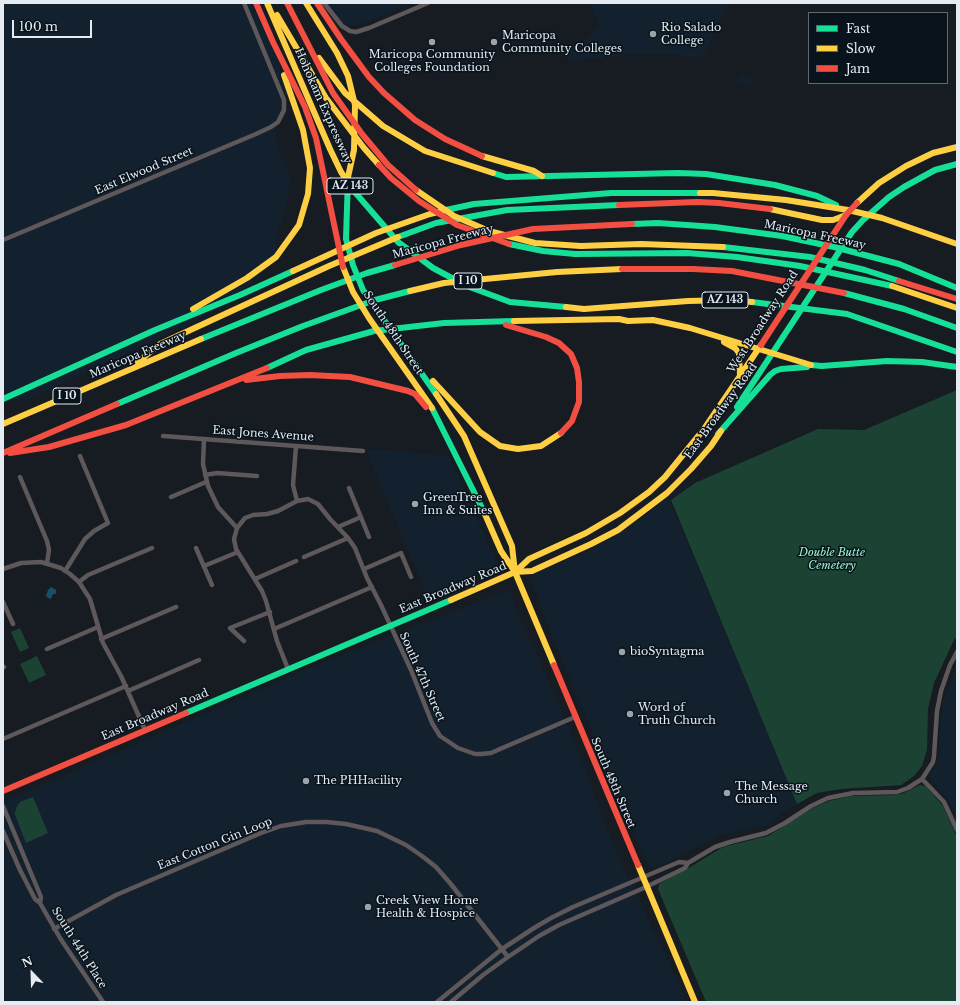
<!DOCTYPE html>
<html>
<head>
<meta charset="utf-8">
<style>
  body { margin:0 }
  #map { position:relative; width:960px; height:1005px; overflow:hidden; background:#161c21; font-family:"Libre Baskerville",serif }
  canvas { display:block }
  .frame { position:absolute; inset:0; border:4px solid #e4ebf2; pointer-events:none }
  .legend { position:absolute; left:808px; top:12px; width:140px; height:72px; box-sizing:border-box; background:#09131c; border:1px solid #616972; margin:0; padding:5px 7px; list-style:none; font-size:12px; color:#e4ebf2 }
  .legend li { display:flex; align-items:center; gap:8px; height:20px }
  .legend b { width:20px; border:1px solid #616972 }
  .north { position:absolute; left:12px; top:953px; width:40px; height:40px; -webkit-text-stroke:3px #09131c; paint-order:stroke; rotate:337deg; font-size:11px; font-weight:700; line-height:16px; text-align:center; color:#e4ebf2 }
  .north::after { content:''; display:block; margin:auto; width:14px; height:18px; background:#e4ebf2; clip-path:polygon(50% 0,100% 100%,50% 72%,0 100%) }
  .scale { position:absolute; left:12px; top:20px; width:80px; height:18px; box-sizing:border-box; border:2px solid #e4ebf2; border-top:0; padding-left:5px; font-size:12px; line-height:14px; white-space:nowrap; color:#e4ebf2; -webkit-text-stroke:3px #09131c; paint-order:stroke }
</style>
</head>
<body>
<div id="map">
<canvas width="960" height="1005"></canvas>
<div class="frame"></div>
<ul class="legend">
<li><b style="height:5px;background:#16e098"></b>Fast</li>
<li><b style="height:5px;background:#ffcf43"></b>Slow</li>
<li><b style="height:5px;background:#f24e42"></b>Jam</li>
</ul>
<div class="north">N</div>
<div class="scale">100 m</div>
</div>
<script>
const c = document.querySelector('canvas').getContext('2d');
c.lineJoin = 'round';
function fillPath(path, color) {
  c.fillStyle = color;
  c.fill(path, 'evenodd');
}
function shape(rows) {
  const path = new Path2D();
  for (const r of rows) {
    path.moveTo(r[0], r[1]);
    for (let i = 2; i < r.length; i += 2) path.lineTo(r[i], r[i + 1]);
  }
  return path;
}
function strokePath(path, color, width, dash) {
  c.strokeStyle = color;
  c.lineWidth = width;
  c.lineCap = dash ? 'butt' : 'round';
  c.setLineDash(dash || []);
  c.stroke(path);
}
function label(font, color, halo, rows, align = 'center') {
  c.font = font + ' "Libre Baskerville",serif';
  c.lineWidth = 3;
  c.setLineDash([]);
  c.textBaseline = 'middle';
  c.strokeStyle = halo;
  c.fillStyle = color;
  for (const [text, x, y, turn = 0] of rows) {
    c.save();
    c.translate(x, y);
    c.rotate((+turn || 0) * Math.PI / 180);
    c.textAlign = isNaN(turn) ? turn : align;
    if (halo) c.strokeText(text, 0, 0);
    c.fillText(text, 0, 0);
    c.restore();
  }
}
const built = shape([
  [3,3,252,3,275,55,289,92,275,135,278,150,291,178,286,205,277,235,275,256,259,277,232,299,193,323,27,400,3,402],
  [322,3,413,3,360,25,348,26,334,18],
  [590,3,729,3,703,57,661,54,639,54,569,61,565,48,590,38,594,30,599,26],
  [739,75,754,80,752,87,737,82],
  [365,448,449,456,497,563,493,569,428,598],
  [668,496,797,804,766,825,719,836,657,867,649,866,648,865,551,634,531,580,534,574,586,552,619,533,643,517],
  [507,590,512,594,518,615,527,634,536,651,569,729,587,773,600,811,624,869,642,904,652,930,659,939,686,1002,3,1002,3,802,316,665],
  [957,663,957,817,946,797,929,777,936,764,939,752,942,704]
]);
const green = shape([
  [957,390,957,636,954,640,934,683,928,709,927,750,922,766,914,776,901,785,841,789,817,793,797,804,671,500,695,483,818,429,864,430],
  [20,628,29,648,20,652,11,632],
  [37,656,46,675,29,683,20,664],
  [920,785,925,786,928,789,943,806,957,837,957,1002,706,1002,658,889,659,884,692,866,723,847,768,836,813,808,829,801,851,796,896,795,904,793],
  [33,797,48,833,26,843,14,812,16,811,16,808,20,802]
]);
const water = shape([
  [51,587,56,590,56,594,53,594,51,599,48,598,46,596,48,590]
]);
const street = shape([
  [324,3,342,26,350,31,356,32,369,28,428,3],
  [3,240,256,134,271,127,278,122,284,110,284,100,244,3],
  [163,436,363,451],
  [204,439,203,464,208,486,218,507,237,528],
  [296,446,293,485,297,501,308,499,318,504,330,519,348,538,355,548,367,578,381,605,411,670,432,723,440,736,458,748,475,754,481,754,491,753,500,749,575,717],
  [205,475,217,473,257,476],
  [20,477,47,541,49,550,47,563],
  [349,488,369,537],
  [171,497,206,482],
  [338,527,361,517],
  [196,548,212,585],
  [304,557,348,538],
  [204,566,238,552],
  [3,569,21,563,41,562,61,568,70,574,79,582,90,599,103,643,121,676,145,730],
  [364,569,401,553,411,577],
  [65,571,85,539,94,531,108,523,80,456],
  [255,579,296,561],
  [79,582,88,575,152,548],
  [3,602,13,624],
  [274,629,372,587],
  [101,639,176,607],
  [244,641,230,628,270,612],
  [47,649,98,627],
  [3,668,4,667],
  [288,669,277,641,266,601,262,591,236,549,234,539,237,528,245,518,253,515,267,514,278,511,297,501],
  [128,691,199,660],
  [3,739,126,686],
  [922,779,933,762,934,756,937,711,941,691,950,665,957,652],
  [3,806,41,897,40,903],
  [3,831,20,870,35,899,40,903,60,938,103,1002],
  [54,929,116,895,261,833,281,826,306,822,326,822,346,824,377,831,406,845,422,856,436,867,450,883,508,957],
  [437,1002,502,949,534,928,551,918,573,907,679,862,688,863],
  [451,1002,483,975,508,957,539,936,559,925,646,887,685,868,688,863,715,847,730,842,766,833,785,823,811,806,828,798,853,793,897,792,908,788,922,779,944,802,957,830]
]);
const fast = shape([
  [493,173,506,177,678,173,706,174,775,185,817,196,836,205],
  [348,177,346,239,353,265,363,290,436,394],
  [353,190,398,242,433,268,467,286,510,302,566,307],
  [446,210,474,204,611,193,700,193],
  [632,224,658,223,715,227,782,236,834,247,899,264,957,288],
  [398,237,436,223,507,210,619,205],
  [509,244,543,251,575,254,687,253,737,257,800,266,892,286],
  [723,247,810,257,865,270,899,281],
  [844,293,904,309,957,328],
  [752,302,847,314,957,352],
  [201,339,321,290,367,273,395,265],
  [811,365,822,366,887,361,922,362,957,367],
  [267,368,306,350,374,331,444,323,514,321],
  [3,399,155,330,240,295,293,271],
  [117,404,236,353,303,326,375,300,410,291],
  [737,407,852,232,863,220,889,197,904,187,935,170,957,164],
  [432,408,484,512],
  [718,434,770,375,775,371,781,369,807,367],
  [186,713,451,600]
]);
const slow = shape([
  [267,3,330,149,341,172,353,190],
  [306,3,337,53,348,76,355,105,354,150,348,177],
  [277,15,326,98,364,148,379,165],
  [319,58,345,93,383,126,425,151,493,173],
  [482,156,534,171,542,176],
  [416,190,454,216,489,231,535,243,581,246,641,244,723,247],
  [700,193,713,193,786,200,848,210,882,218,957,244],
  [857,203,879,183,906,166,933,153,957,147],
  [770,209,822,220,833,220,846,215],
  [343,267,353,292,369,318,432,408],
  [293,271,376,233,430,214,446,210],
  [892,286,957,308],
  [410,291,444,283,557,272,622,269],
  [566,307,584,309,688,301,731,300,752,302],
  [193,309,247,278,276,257,299,225,308,194,310,168,303,130,284,75],
  [514,321,619,319,628,321,653,320,690,328,811,365],
  [724,342,735,348,739,353,740,376],
  [138,362,160,344,329,266,398,237],
  [433,381,480,432,500,446,518,449,541,446,561,433],
  [436,394,464,436,512,546,515,572],
  [3,424,201,339],
  [484,512,501,551,515,572,554,665],
  [515,572,529,559,586,533,620,513,649,492,665,477,704,429,761,345],
  [451,600,515,572,532,571,591,544,618,530,667,493,691,469,711,446,721,431],
  [638,865,695,1002]
]);
const jam = shape([
  [256,3,273,42,305,107,316,138,343,267],
  [287,3,333,93,362,134,388,165,416,190],
  [317,3,341,39,369,77,384,93,415,120,445,139,482,156],
  [379,165,391,178,419,201,457,225,509,244],
  [619,205,697,202,719,203,770,209],
  [395,265,461,245,533,229,632,224],
  [622,269,693,269,732,271,844,293],
  [899,281,957,299],
  [506,325,546,337,559,343,571,354,577,368,579,382,579,402,572,421,561,433],
  [761,345,846,215,857,203],
  [246,380,280,376,310,375,350,377,408,391,415,394,426,407],
  [3,453,117,404],
  [10,453,49,447,126,425,267,368],
  [554,665,638,865],
  [3,791,186,713]
]);
const markers = [
  [653,34,4,"#9ca3a9"],
  [432,42,4,"#9ca3a9"],
  [494,42,4,"#9ca3a9"],
  [415,504,4,"#9ca3a9"],
  [622,652,4,"#9ca3a9"],
  [630,714,4,"#9ca3a9"],
  [306,781,4,"#9ca3a9"],
  [727,793,4,"#9ca3a9"],
  [368,907,4,"#9ca3a9"]
];
const shields = [
  [350,186,46],
  [468,281,28],
  [725,300,46],
  [67,396,28]
];
const shieldNames = [
  ["AZ 143",350,186],
  ["I 10",468,281],
  ["AZ 143",725,300],
  ["I 10",67,396]
];
const poiNames = [
  ["Rio Salado",661,28],
  ["College",661,41],
  ["Maricopa",502,36],
  ["Community Colleges",502,49],
  ["Maricopa Community",432,55,"center"],
  ["Colleges Foundation",432,68,"center"],
  ["GreenTree",423,498],
  ["Inn & Suites",423,511],
  ["bioSyntagma",630,652],
  ["Word of",638,708],
  ["Truth Church",638,721],
  ["The PHHacility",314,781],
  ["The Message",735,787],
  ["Church",735,800],
  ["Creek View Home",376,901],
  ["Health & Hospice",376,914]
];
const streetNames = [
  ["Hohokam Expressway",323,106,66],
  ["East Elwood Street",144,171,-23],
  ["Maricopa Freeway",815,235,12],
  ["Maricopa Freeway",443,242,-15],
  ["West Broadway Road",763,322,-57],
  ["South 48th Street",393,333,56],
  ["Maricopa Freeway",138,355,-23],
  ["East Broadway Road",721,411,-54],
  ["East Jones Avenue",263,434,4],
  ["East Broadway Road",453,588,-23],
  ["South 47th Street",422,677,66],
  ["East Broadway Road",155,715,-23],
  ["South 48th Street",613,783,67],
  ["East Cotton Gin Loop",215,844,-22],
  ["South 44th Place",79,948,58]
];
const parkNames = [
  ["Double Butte",832,553],
  ["Cemetery",832,566]
];
fillPath(built, '#13202d');
fillPath(green, '#1c4234');
fillPath(water, '#165066');
strokePath(street, '#5e585a', 4.5);
strokePath(fast, '#16e098', 6);
strokePath(slow, '#ffcf43', 6);
strokePath(jam, '#f24e42', 6);
for (const [x, y, r, color] of markers) {
  const dot = new Path2D();
  dot.arc(x, y, r, 0, 2 * Math.PI);
  c.fillStyle = color;
  c.fill(dot);
  strokePath(dot, '#09131c', 1.5);
}
for (const [x, y, w] of shields) {
  const box = new Path2D();
  box.roundRect(x - w / 2, y - 8, w, 16, 3);
  c.fillStyle = '#09131c';
  c.fill(box);
  strokePath(box, '#e4ebf2', 1);
}
label('bold 10px', '#e4ebf2', null, shieldNames);
label('11px', '#e4ebf2', '#09131c', poiNames, 'left');
label('11px', '#e4ebf2', '#09131c', streetNames);
label('italic 11px', '#9cf7d0', '#09131c', parkNames);
</script>
</body>
</html>
